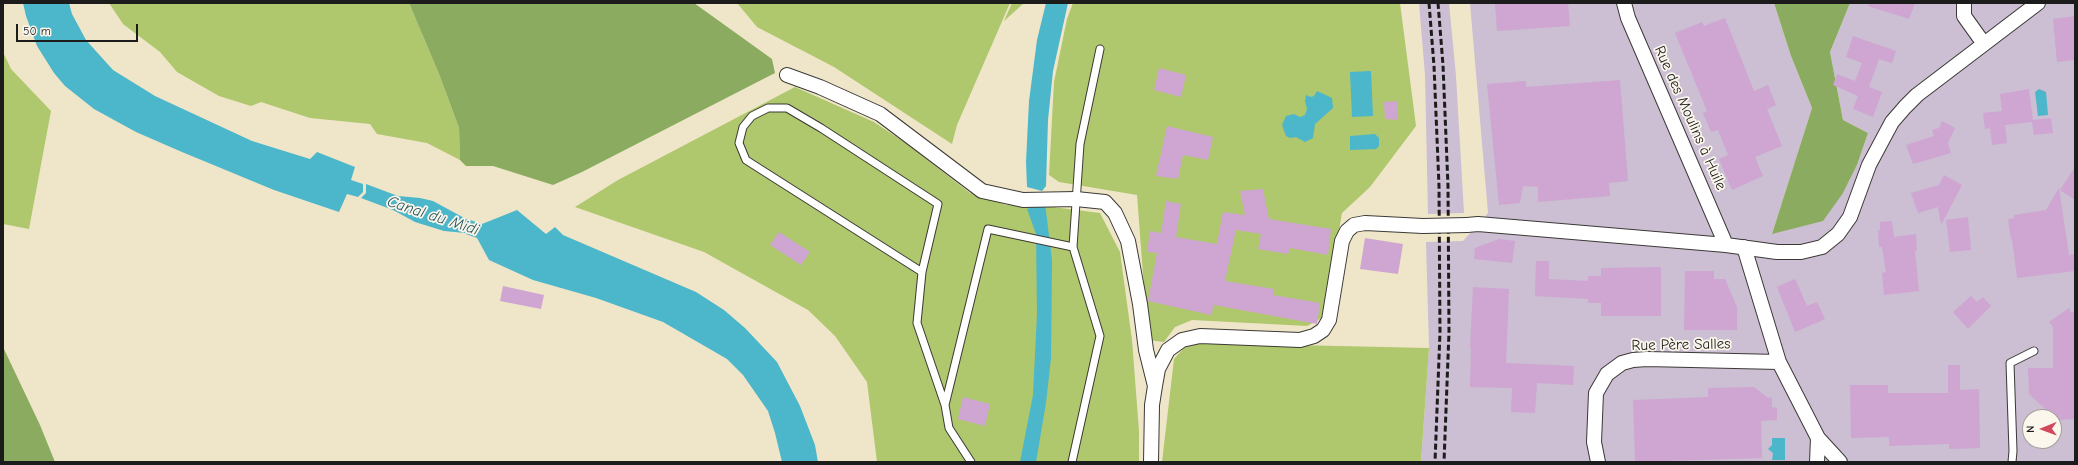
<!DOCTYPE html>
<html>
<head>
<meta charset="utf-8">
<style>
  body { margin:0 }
  #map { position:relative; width:2078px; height:465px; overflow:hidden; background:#efe6c9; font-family:"Comic Neue",sans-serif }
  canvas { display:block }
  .frame { position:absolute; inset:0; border:4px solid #1c1c1c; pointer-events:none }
  .north { position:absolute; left:2022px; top:409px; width:40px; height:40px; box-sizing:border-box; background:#fbf7ec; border:1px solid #a29f99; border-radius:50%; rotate:269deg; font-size:11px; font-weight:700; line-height:16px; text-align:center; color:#1c1c1c }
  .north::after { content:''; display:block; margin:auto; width:14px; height:18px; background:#d1495b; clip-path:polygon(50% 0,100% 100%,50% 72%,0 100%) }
  .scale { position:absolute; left:16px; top:24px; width:122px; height:18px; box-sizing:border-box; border:2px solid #1c1c1c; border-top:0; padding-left:5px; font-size:12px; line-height:14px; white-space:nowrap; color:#1c1c1c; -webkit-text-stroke:3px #fbf7ec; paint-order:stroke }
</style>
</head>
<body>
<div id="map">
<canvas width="2078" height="465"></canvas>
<div class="frame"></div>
<div class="north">N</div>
<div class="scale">50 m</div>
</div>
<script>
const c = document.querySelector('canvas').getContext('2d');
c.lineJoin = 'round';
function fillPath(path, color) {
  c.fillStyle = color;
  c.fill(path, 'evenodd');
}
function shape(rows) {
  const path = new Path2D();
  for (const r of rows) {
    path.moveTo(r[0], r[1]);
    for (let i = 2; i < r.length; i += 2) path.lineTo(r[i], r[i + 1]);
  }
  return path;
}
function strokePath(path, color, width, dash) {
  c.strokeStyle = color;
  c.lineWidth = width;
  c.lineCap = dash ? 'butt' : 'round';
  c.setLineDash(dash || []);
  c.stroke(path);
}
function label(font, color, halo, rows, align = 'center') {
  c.font = font + ' "Comic Neue",sans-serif';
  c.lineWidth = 3.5;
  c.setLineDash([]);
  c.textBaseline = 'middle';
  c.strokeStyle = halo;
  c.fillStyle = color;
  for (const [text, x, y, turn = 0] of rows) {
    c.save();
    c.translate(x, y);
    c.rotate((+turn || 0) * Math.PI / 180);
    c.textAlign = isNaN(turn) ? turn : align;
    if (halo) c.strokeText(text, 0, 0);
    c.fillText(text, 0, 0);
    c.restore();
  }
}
const industrial = shape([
  [1419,3,1449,3,1456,76,1464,213,1428,214,1425,75],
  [1470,3,1774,3,1791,56,1812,108,1772,234,1843,193,1857,165,1868,133,1843,120,1830,52,1850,3,2075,3,2075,462,1421,462,1429,348,1426,242,1463,241,1488,213],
  [2030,417,2054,417,2054,441,2030,441]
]);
const green = shape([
  [109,3,409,3,439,74,459,128,460,160,427,143,377,134,370,124,310,118,261,102,251,106,219,96,177,72,160,52,123,24],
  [737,3,1010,3,957,125,952,144,834,67,757,27],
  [1012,3,1024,3,1004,21],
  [1073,3,1400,3,1416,126,1370,187,1342,213,1324,317,1307,326,1192,320,1175,327,1164,342,1148,340,1137,195,1059,182,1049,175,1054,82,1067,19],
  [3,52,11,69,51,111,29,229,3,224],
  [795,87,874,122,907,144,970,193,1006,205,1053,207,1100,213,1120,252,1132,340,1139,431,1139,462,877,462,867,382,835,336,808,310,704,252,575,207,618,180],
  [1200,343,1429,348,1421,462,1162,462,1174,359,1184,348]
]);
const forest = shape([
  [409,3,694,3,772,59,775,73,582,172,553,185,493,166,466,166,460,160,459,128,439,74],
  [1774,3,1850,3,1830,52,1843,120,1868,133,1857,165,1843,193,1823,221,1772,234,1812,108,1791,56],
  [3,347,40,425,55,462,3,462]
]);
const water = shape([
  [23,3,69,3,72,14,86,40,113,70,155,96,252,141,310,159,317,152,355,167,351,180,363,184,363,192,358,197,347,194,339,212,274,190,182,152,136,132,94,109,65,86,54,73,37,46,26,16],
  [1046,3,1068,3,1053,71,1048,120,1046,186,1042,191,1027,187,1026,162,1029,101,1037,40],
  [1371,71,1373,116,1352,117,1350,72],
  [2039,89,2046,92,2048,115,2038,116,2035,92],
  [1317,91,1332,98,1333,108,1315,124,1313,138,1305,142,1296,137,1290,138,1286,136,1282,125,1286,116,1294,114,1300,117,1305,115,1307,109,1305,101,1306,95,1311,97,1314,96],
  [1375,134,1379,138,1379,146,1376,149,1350,150,1350,136],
  [366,184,398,196,420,198,433,201,468,220,470,227,465,233,444,231,415,222,393,210,361,198,366,193],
  [1045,203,1052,260,1051,358,1046,403,1036,462,1020,462,1033,395,1037,314,1036,234,1027,209],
  [517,210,546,234,555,227,563,235,696,292,724,310,745,328,777,362,800,406,815,445,818,462,782,462,775,433,768,411,743,375,727,359,663,322,596,298,533,280,489,260,477,238,466,234,471,228,470,220,482,224],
  [1772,438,1785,438,1785,460,1772,460,1773,453,1768,449,1772,445]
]);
const building = shape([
  [1495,3,1568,3,1570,26,1497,31],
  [1869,3,1915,3,1909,19,1868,6],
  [2075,16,2075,60,2057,62,2053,19],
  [1725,18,1754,91,1768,85,1776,105,1767,109,1782,146,1755,157,1763,176,1732,190,1719,159,1728,155,1718,130,1711,132,1703,113,1707,111,1675,33,1702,22,1704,26],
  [1853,36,1896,51,1892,63,1879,59,1869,87,1882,92,1873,117,1853,109,1858,96,1833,85,1837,74,1855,81,1862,63,1846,57],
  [1159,68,1186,75,1181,97,1154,90],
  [1620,80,1628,181,1609,183,1610,196,1538,202,1538,187,1523,186,1520,203,1499,205,1487,84,1526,81,1526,87],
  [2029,89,2033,120,2051,118,2053,133,2034,135,2032,122,2005,125,2007,143,1992,145,1990,128,1985,129,1983,113,2002,111,2000,94],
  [1398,101,1398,120,1385,119,1384,102],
  [1942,121,1955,128,1948,143,1951,153,1913,164,1906,145,1934,136,1932,130,1939,128],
  [1167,126,1213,137,1208,160,1183,155,1178,179,1156,176],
  [2075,167,2075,200,2060,190],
  [1944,175,1962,185,1941,225,1938,207,1918,213,1911,193,1939,185],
  [2059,188,2069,255,2075,254,2075,271,2017,278,2012,239,2011,239,2008,219,2014,218,2014,215,2046,210],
  [1263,189,1269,219,1331,229,1328,255,1290,248,1288,254,1258,249,1261,234,1236,230,1225,281,1274,289,1273,295,1320,303,1317,324,1214,305,1211,315,1148,301,1157,253,1147,252,1150,231,1161,233,1166,201,1181,204,1176,237,1217,244,1223,212,1245,215,1240,191],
  [1968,217,1971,250,1950,252,1946,220],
  [1892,221,1894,237,1916,234,1917,250,1915,251,1919,291,1884,295,1882,273,1886,272,1882,247,1879,247,1878,230,1880,230,1880,222],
  [779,232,810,252,801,265,770,245],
  [1365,238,1403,244,1398,274,1360,269],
  [1499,239,1515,241,1512,263,1474,259,1475,248],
  [1536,261,1549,261,1549,279,1588,281,1588,276,1601,276,1601,268,1661,267,1661,316,1601,316,1601,303,1588,303,1588,299,1535,296],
  [1685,271,1714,271,1714,279,1725,279,1737,307,1737,330,1684,330],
  [1795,279,1807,306,1817,302,1825,319,1795,332,1777,287],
  [503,286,544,295,541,309,500,301],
  [1473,287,1509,289,1506,363,1574,366,1573,385,1537,383,1535,413,1511,412,1512,388,1470,387,1471,348,1470,348],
  [1971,296,1977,302,1983,297,1991,306,1968,329,1953,312],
  [2069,308,2071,312,2075,312,2075,419,2057,420,2029,394,2028,368,2053,368,2053,327,2049,322],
  [1948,365,1960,365,1960,390,1979,389,1980,448,1949,449,1949,444,1889,446,1889,437,1851,438,1850,385,1888,385,1888,393,1948,393],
  [1754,387,1768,398,1772,397,1772,407,1777,408,1777,420,1761,421,1762,458,1635,462,1633,400,1708,397,1708,388],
  [963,397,990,404,985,426,958,419]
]);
const service = shape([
  [922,272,746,160,739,143,743,127,752,116,768,108,787,108,821,128,938,204,922,272,917,323,945,405,949,428,971,462],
  [945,405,988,229,1073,247,1080,144,1100,49],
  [1072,462,1100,336,1073,247],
  [2012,462,2013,451,2010,363,2034,351]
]);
const minor = shape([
  [1624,3,1628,18,1726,245],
  [1964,3,1964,16,1984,44],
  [787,75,820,87,880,114,982,191,1023,200,1076,199,1105,202,1115,213,1128,241,1140,304,1146,350,1155,386],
  [1467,225,1478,224,1726,245,1777,252,1801,252,1822,247,1838,234,1850,217,1869,165,1892,122,1905,107,1917,95,2038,3],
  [1744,247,1779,362,1818,438,1840,462],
  [1151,462,1152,405,1155,386,1158,369,1168,350,1182,340,1200,336,1300,340,1314,336,1323,330,1329,320,1342,241,1347,231,1354,225,1365,223,1423,226],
  [1598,462,1594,442,1596,393,1607,374,1622,363,1633,360,1647,359,1779,362],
  [1817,462,1818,438]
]);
const rail = shape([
  [1429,3,1434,66,1439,186,1440,332,1435,462],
  [1438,3,1443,65,1448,186,1449,332,1444,462]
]);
const minorBridge = shape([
  [1423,226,1467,225]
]);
const streetNames = [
  ["Rue des Moulins à Huile",1690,118,66],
  ["Rue Père Salles",1681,345,-1]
];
const waterNames = [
  ["Canal du Midi",433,216,18]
];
fillPath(industrial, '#ccbed3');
fillPath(green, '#afc76d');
fillPath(forest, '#8bac60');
fillPath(water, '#4cb6ca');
fillPath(building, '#cea6d1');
strokePath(service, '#3c3a36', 9);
strokePath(minor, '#3c3a36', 16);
strokePath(service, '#fff', 7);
strokePath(minor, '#fff', 14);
strokePath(rail, '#1c1c1c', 3, [6, 3]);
strokePath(minorBridge, '#3c3a36', 16, []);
strokePath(minorBridge, '#fff', 14);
label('15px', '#1c1c1c', '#fbf7ec', streetNames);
label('italic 16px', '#2f5a62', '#fbf7ec', waterNames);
</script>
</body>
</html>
